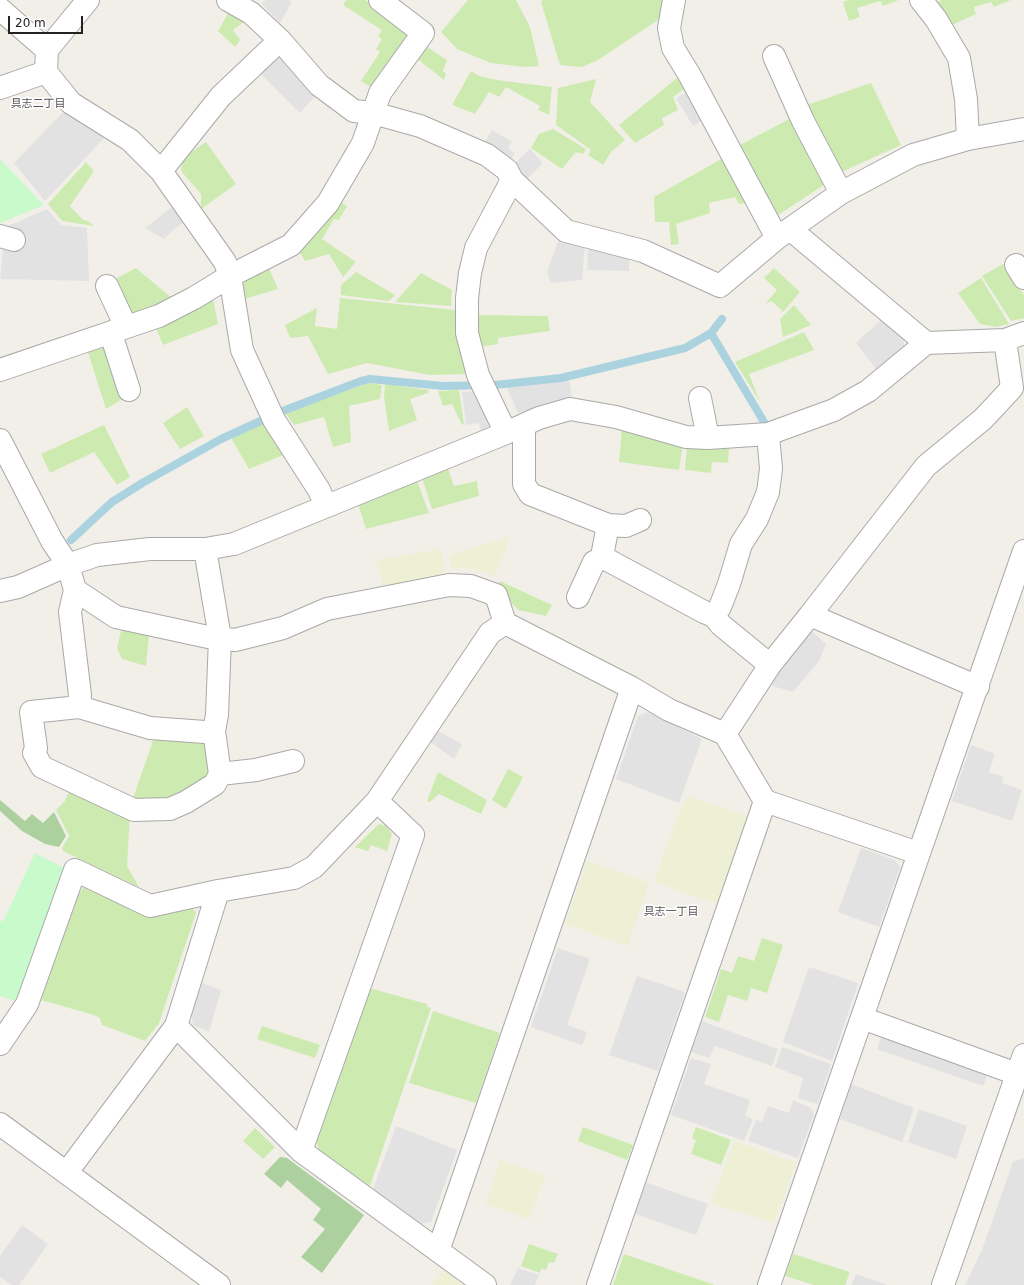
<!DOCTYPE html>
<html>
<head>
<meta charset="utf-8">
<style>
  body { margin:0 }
  #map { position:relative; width:1024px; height:1285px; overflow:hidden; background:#f2efe9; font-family:"DejaVu Sans",sans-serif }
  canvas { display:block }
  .scale { position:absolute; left:8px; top:16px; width:75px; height:18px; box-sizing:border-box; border:2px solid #222; border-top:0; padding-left:5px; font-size:12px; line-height:14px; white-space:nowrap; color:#222; -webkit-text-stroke:3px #fff; paint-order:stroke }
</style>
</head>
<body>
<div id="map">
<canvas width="1024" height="1285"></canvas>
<div class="scale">20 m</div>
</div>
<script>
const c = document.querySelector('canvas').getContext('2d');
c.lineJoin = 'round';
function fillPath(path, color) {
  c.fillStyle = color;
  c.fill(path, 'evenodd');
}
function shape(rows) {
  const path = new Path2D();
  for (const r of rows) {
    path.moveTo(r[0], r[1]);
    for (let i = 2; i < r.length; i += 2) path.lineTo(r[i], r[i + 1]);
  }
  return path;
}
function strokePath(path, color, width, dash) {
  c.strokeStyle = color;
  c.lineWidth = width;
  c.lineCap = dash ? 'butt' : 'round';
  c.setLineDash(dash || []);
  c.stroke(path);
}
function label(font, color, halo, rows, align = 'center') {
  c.font = font + ' "DejaVu Sans","Noto Sans JP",sans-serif';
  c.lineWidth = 3;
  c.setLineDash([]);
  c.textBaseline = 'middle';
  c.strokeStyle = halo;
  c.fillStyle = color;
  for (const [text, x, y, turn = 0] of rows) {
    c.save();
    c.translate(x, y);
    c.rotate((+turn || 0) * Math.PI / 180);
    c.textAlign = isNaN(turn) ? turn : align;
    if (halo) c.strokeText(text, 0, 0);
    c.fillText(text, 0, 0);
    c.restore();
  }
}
const farmland = shape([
  [510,537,495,576,473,569,451,567,449,555],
  [441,549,446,573,384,589,376,560],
  [688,796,748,816,717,904,654,882,682,804],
  [587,861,649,883,628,946,565,924],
  [734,1140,796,1163,774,1223,711,1203],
  [500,1160,545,1176,529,1219,485,1204],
  [443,1270,464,1285,432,1285]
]);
const grass = shape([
  [346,0,365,0,408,27,411,33,374,89,361,81,380,52,376,49,382,39,378,36,382,30,343,5],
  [468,0,516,0,530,27,539,66,524,67,491,63,457,49,441,32],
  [543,0,666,0,667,6,658,20,598,60,582,67,560,65,541,2],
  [848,0,899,0,883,6,880,1,857,8,860,17,849,21,843,2],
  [942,0,1011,0,994,7,991,2,974,7,976,14,952,25,938,2],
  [230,10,248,19,233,30,240,40,235,47,218,31],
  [424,45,447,60,443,71,446,74,444,80,415,57],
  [471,71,479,76,497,80,552,87,549,115,538,110,540,106,506,87,499,97,489,92,475,114,452,105],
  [677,78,684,89,673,97,678,110,662,118,664,125,635,143,619,125],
  [596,79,590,102,625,140,611,152,603,165,588,155,591,150,556,125,558,88],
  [871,83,901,145,837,174,804,106],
  [795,116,827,183,772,219,738,146],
  [553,129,586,149,583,154,576,152,562,169,531,148,539,134],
  [206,142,236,184,201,209,201,194,181,171,183,158],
  [725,157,746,203,739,204,735,197,709,203,710,213,676,224,679,244,671,245,669,222,655,222,654,197],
  [86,162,94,171,70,206,83,220,88,221,94,226,62,221,48,204],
  [342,203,347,206,339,220,334,219,322,239,356,262,343,277,329,254,305,261,299,251,325,224],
  [1003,264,1024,295,1024,318,1011,321,982,276],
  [136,268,173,299,151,308,127,314,111,281],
  [269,268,278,289,241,300,241,287,247,278],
  [774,268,800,292,783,312,772,301,765,304,777,290,764,278],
  [356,272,395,295,389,301,341,295,341,285],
  [421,273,452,290,451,306,395,302],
  [981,278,1009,324,996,327,980,324,958,293],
  [340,298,455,310,467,374,430,375,367,363,328,374,308,336,290,338,285,325,317,308,315,326,337,329],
  [213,299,218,324,163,345,155,326],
  [794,305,811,325,783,337,780,319],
  [477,315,548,316,550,331,498,338,498,344,479,347],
  [804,332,814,350,749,374,760,402,735,362],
  [106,346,126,397,106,409,88,352],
  [368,383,382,385,380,399,349,406,351,442,333,447,324,417,294,425,285,413],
  [385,384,429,390,428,393,410,399,417,420,389,431,384,397],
  [459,390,464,424,462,425,452,404,443,406,438,391],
  [187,407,204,436,180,449,163,423],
  [265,423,286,454,249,469,231,438],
  [104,425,130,477,117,485,94,452,50,473,41,454],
  [622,428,683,445,679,470,619,462],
  [687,445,729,449,728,463,712,462,711,473,685,470],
  [448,469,454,486,477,481,479,496,432,509,422,478],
  [417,481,429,513,366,529,357,501],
  [500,581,552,605,546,616,518,610,498,588],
  [122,627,149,634,146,666,122,659,117,648],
  [154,738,207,739,211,774,174,800,131,804],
  [508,769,523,777,506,809,492,800],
  [438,772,487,800,481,814,439,794,430,802,427,801],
  [70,789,130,814,127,866,139,887,63,851,62,848,69,836,56,810,65,801],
  [379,824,386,826,392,834,387,851,371,845,368,851,355,847],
  [84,886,190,905,196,913,159,1023,145,1041,102,1025,100,1018,94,1015,41,1000,75,900],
  [762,938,783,945,767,993,751,988,747,1001,728,995,719,1022,705,1017,721,969,732,973,738,956,754,961],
  [369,988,427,1004,427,1007,431,1008,370,1186,320,1151,315,1140],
  [433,1011,500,1033,476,1103,409,1083],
  [262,1026,320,1045,315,1058,257,1039],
  [583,1127,633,1145,627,1160,578,1141],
  [696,1127,731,1140,721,1165,691,1154,696,1140,692,1138],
  [255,1128,275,1147,263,1159,243,1141],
  [529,1244,558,1254,554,1263,549,1262,546,1270,541,1269,540,1273,521,1266],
  [624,1254,715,1285,613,1285],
  [793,1254,850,1272,845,1285,814,1285,785,1276]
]);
const forest = shape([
  [0,800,25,821,32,814,43,823,54,812,66,836,59,847,45,844,22,831,0,811],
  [280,1157,287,1158,364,1215,322,1273,301,1257,325,1229,313,1220,321,1209,287,1180,281,1188,264,1174]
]);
const park = shape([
  [0,159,44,205,0,223],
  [35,853,68,870,22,1003,0,996,0,920,3,922]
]);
const parking = shape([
  [265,0,288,0,292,2,280,23,262,4],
  [281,52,316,95,300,113,258,71],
  [688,91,705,119,693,126,676,98],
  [66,109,106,136,45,201,14,163],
  [492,130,512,142,508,147,515,154,509,161,484,143],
  [530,149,543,163,524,182,512,166],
  [176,204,186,221,174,229,164,239,145,228],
  [47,209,61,225,87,228,89,281,0,279,6,227],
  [559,239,585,245,582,280,551,283,547,272],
  [588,247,629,255,629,271,587,270],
  [883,318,904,337,904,346,876,369,856,343],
  [569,380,572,398,518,413,506,386],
  [477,391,492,426,481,430,479,423,466,425,462,392],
  [809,629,826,644,819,661,793,692,766,684],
  [648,712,702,739,679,803,616,779,638,716],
  [436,730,462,744,454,759,429,741],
  [971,745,995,754,989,772,1004,777,1002,783,1022,790,1012,821,952,801],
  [861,848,895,860,900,867,879,927,838,912],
  [558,948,590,959,567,1025,587,1032,582,1045,531,1027],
  [809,967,858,983,832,1061,783,1042],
  [637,976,685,992,658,1071,609,1055],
  [202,983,221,990,209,1032,193,1025,191,1012],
  [702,1021,778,1049,772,1066,715,1046,709,1058,691,1052],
  [882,1035,988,1073,983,1086,877,1049],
  [782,1047,831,1064,818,1104,798,1098,803,1078,775,1067],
  [691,1058,711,1064,704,1084,750,1100,745,1116,753,1119,744,1141,671,1115],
  [851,1084,914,1108,902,1142,840,1119],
  [793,1100,811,1108,814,1114,798,1158,748,1141,756,1120,762,1122,768,1106,789,1113],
  [919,1109,967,1126,956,1159,908,1142],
  [396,1126,457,1150,431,1222,421,1224,373,1189],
  [1024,1158,1024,1285,965,1285,982,1250,1013,1162],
  [645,1182,708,1204,696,1235,635,1214],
  [22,1225,48,1244,19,1285,12,1285,0,1277,0,1256],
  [518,1268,539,1275,535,1285,510,1285],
  [856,1274,887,1285,851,1285]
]);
const stream = shape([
  [711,333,764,422],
  [71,540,112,502,144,482,221,439,280,412,361,381,370,379,443,386,495,385,561,378,685,348,711,333,722,319]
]);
const minor = shape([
  [228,0,251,13,280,40,319,85,354,111,373,113,420,126,487,155,507,170,512,180,566,231,643,251,720,286,777,238,841,193,913,155,968,139,1024,129],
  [674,0,669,28,673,48,689,74,777,238],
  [921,0,936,19,959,58,966,99,968,139],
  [0,9,47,50,46,72],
  [47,50,88,0],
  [774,56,803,121,841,193],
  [0,88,46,72,71,103,130,140,161,171,225,262,230,276,242,350,274,420,319,490,326,506],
  [161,171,221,96,280,40],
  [790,229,926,343],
  [0,236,14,240],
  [1016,265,1024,278],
  [107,286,126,327],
  [111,334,129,390],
  [0,370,159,316,194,298,230,276,291,245,328,203,363,143,380,93,423,33,380,0],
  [700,398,708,438],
  [524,425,524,484,530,494,608,525,603,551,604,558,704,612,714,616,721,625,770,665],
  [506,433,478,375,467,333,467,298,470,273,476,248,512,180],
  [0,440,52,541,68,565,75,590,116,617,208,637,235,640,283,628,327,609,449,585,471,586,496,595,505,623],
  [608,525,626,526,640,520],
  [205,549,220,638,217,715,214,731],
  [75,590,70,612,80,695,79,707],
  [0,591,18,587,68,565,97,555,150,549,205,549,234,544,506,433,539,418,570,409,616,417,686,437,708,438,768,434,834,410,868,391,926,343,1005,340,1024,333],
  [578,597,594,562,604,558],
  [810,615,926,466,983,419,1012,388,1005,340],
  [714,616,720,607,729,584,741,544,757,519,768,492,771,469,768,434],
  [725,734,770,665,810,615,978,687],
  [220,774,214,731,205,732,150,728,79,707,31,712,36,748,34,753,42,767,134,810,170,809,186,802,215,784,220,774,256,770,293,761],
  [862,1018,1017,1074],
  [0,1044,27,1004,75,870,150,906,218,891],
  [0,1124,219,1285],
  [301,1151,413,835,377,801],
  [67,1172,176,1026],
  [438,1251,632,688],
  [485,1285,301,1151,176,1026,218,891,294,878,314,867,377,801,490,633,505,623,632,688,669,710,725,734,765,801,918,853],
  [598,1285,765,801],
  [769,1285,1024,551],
  [943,1285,1024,1055]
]);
const neighbourhoodNames = [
  ["具志二丁目",38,104],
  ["具志一丁目",671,912]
];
fillPath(farmland, '#eef0d5');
fillPath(grass, '#cdebb0');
fillPath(forest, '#add19e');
fillPath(park, '#c8facc');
fillPath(parking, '#e2e2e2');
strokePath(stream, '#aad3df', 8);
strokePath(minor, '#a9a9a9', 24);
strokePath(minor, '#fff', 22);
label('11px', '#555', '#fff', neighbourhoodNames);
</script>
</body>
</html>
